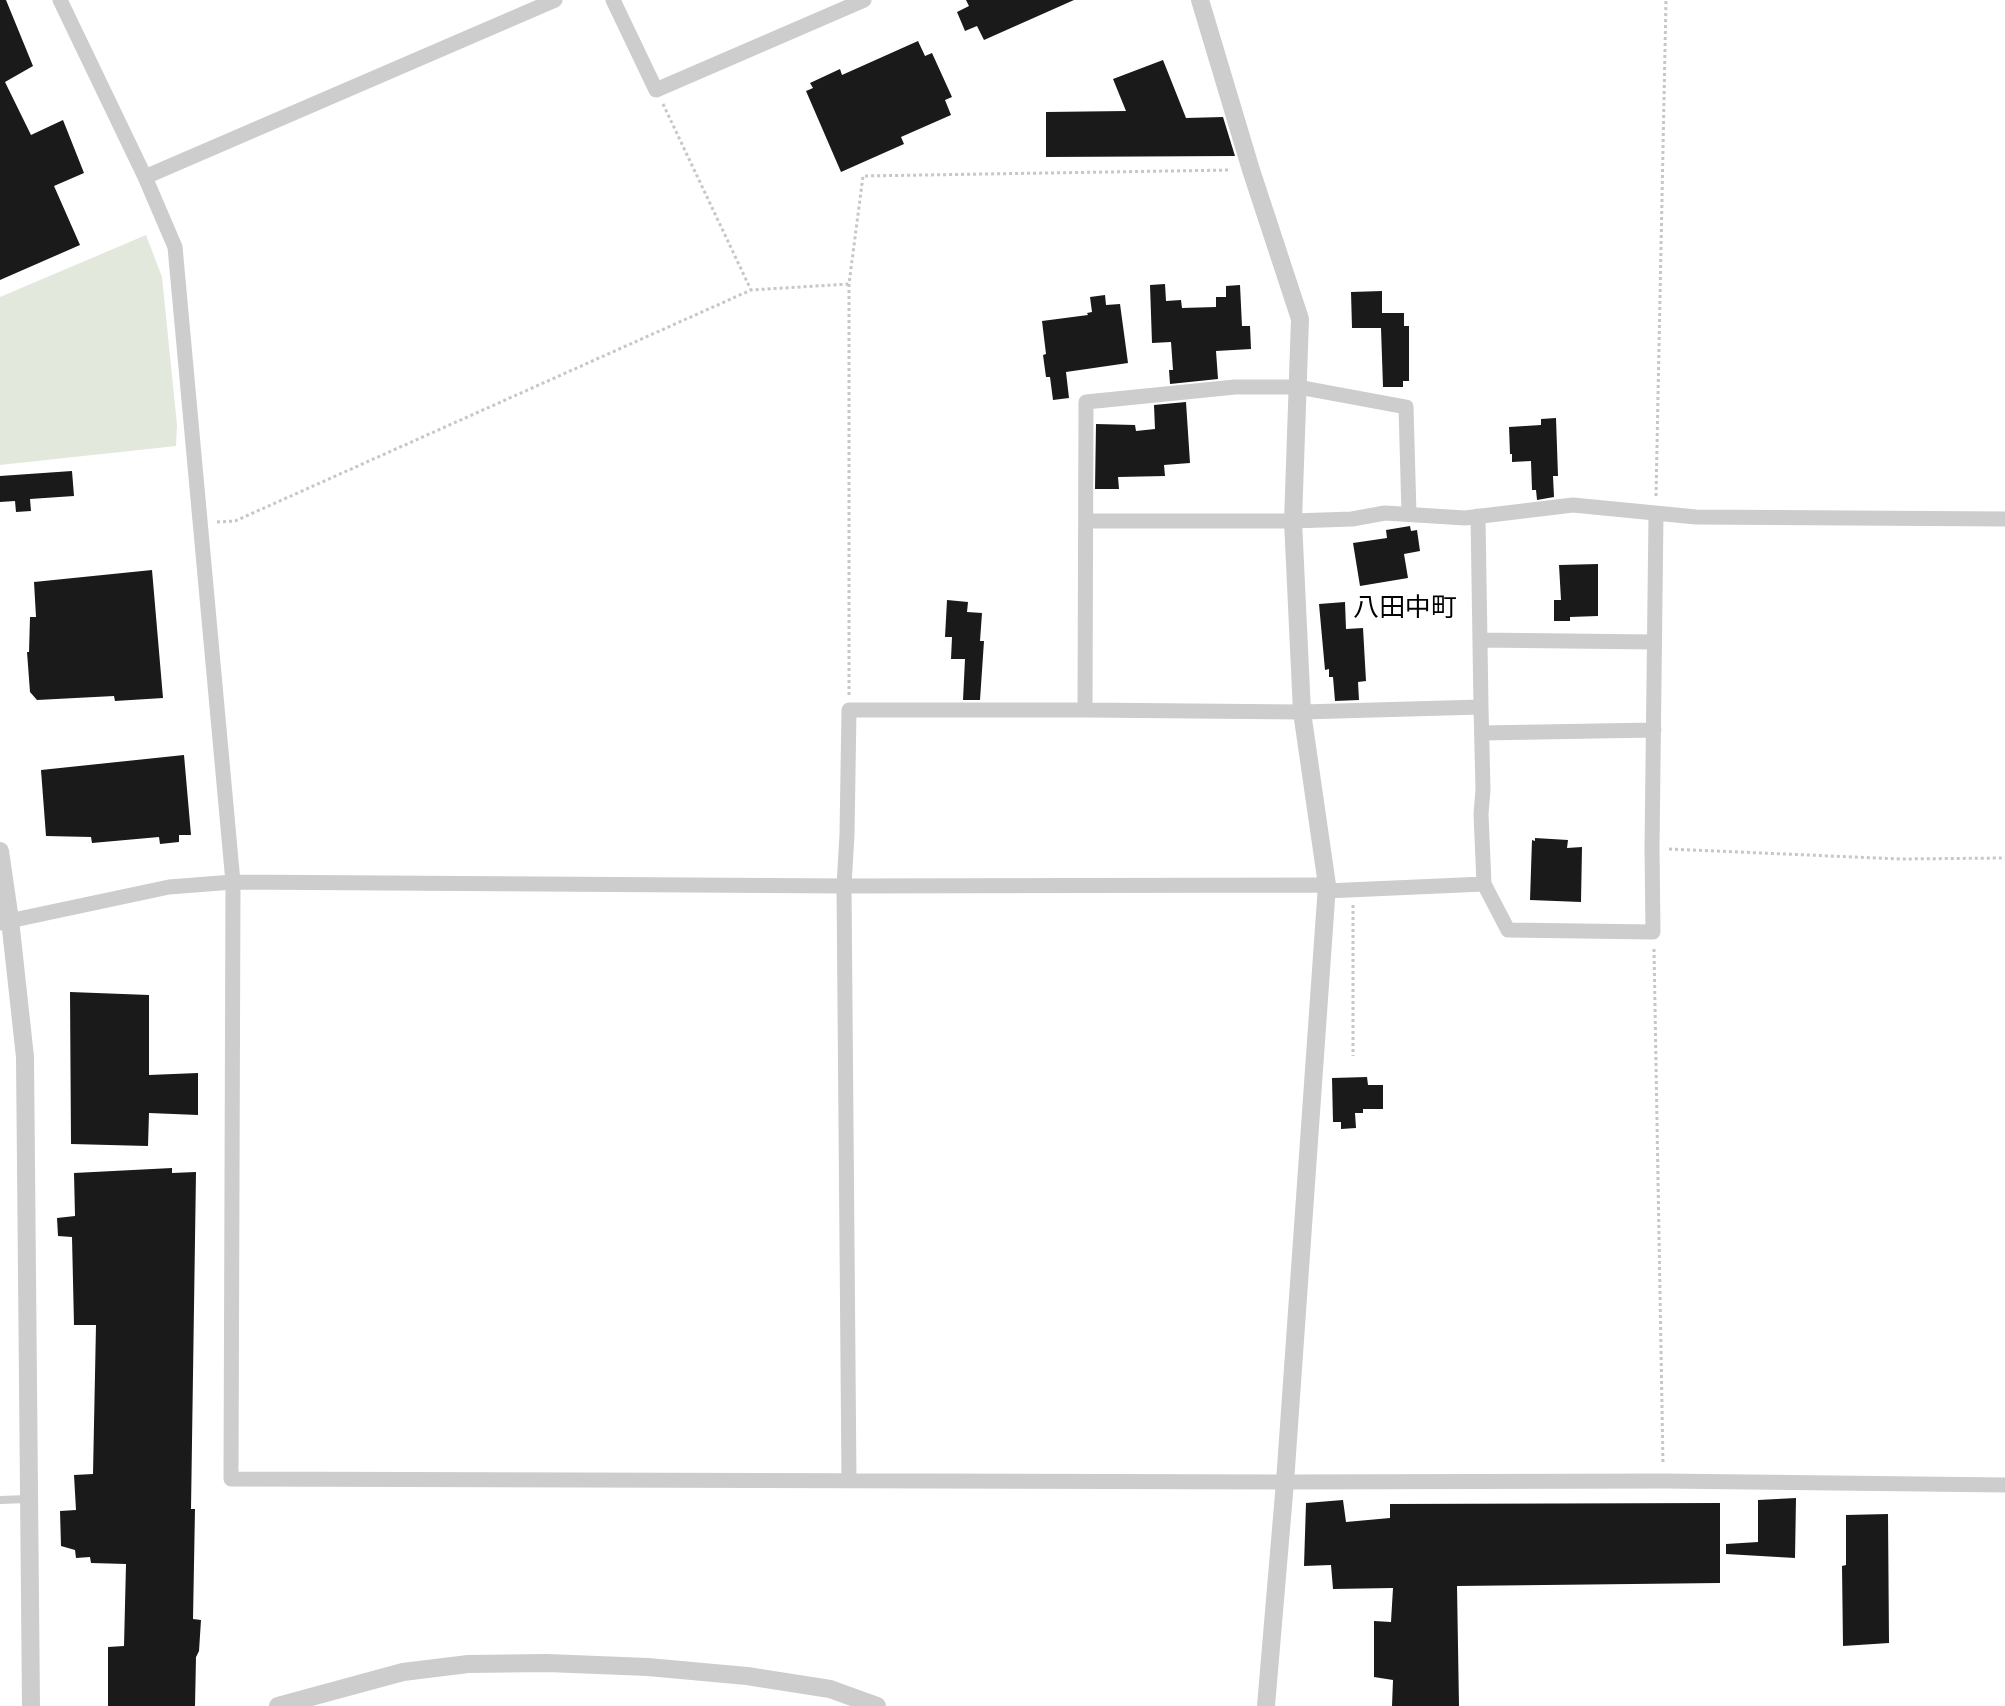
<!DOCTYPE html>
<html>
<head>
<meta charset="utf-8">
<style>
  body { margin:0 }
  canvas { display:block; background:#fff }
</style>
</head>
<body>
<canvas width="2005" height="1706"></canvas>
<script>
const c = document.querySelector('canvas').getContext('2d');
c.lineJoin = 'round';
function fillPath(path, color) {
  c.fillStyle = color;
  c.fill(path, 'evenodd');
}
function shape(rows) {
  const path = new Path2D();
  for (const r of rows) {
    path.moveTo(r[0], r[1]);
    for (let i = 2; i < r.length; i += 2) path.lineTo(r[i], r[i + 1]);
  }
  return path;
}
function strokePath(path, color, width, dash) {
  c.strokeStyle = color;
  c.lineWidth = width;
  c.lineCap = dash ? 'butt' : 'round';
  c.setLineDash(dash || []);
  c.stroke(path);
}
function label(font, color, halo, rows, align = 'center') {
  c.font = font + ' "Exo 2","Noto Sans JP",sans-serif';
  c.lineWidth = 6;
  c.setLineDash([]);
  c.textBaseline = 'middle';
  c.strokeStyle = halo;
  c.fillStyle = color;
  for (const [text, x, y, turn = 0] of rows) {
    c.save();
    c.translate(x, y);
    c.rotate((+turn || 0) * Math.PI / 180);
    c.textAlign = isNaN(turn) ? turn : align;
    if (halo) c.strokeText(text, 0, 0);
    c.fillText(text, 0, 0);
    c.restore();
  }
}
const green = shape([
  [146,235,162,277,177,425,176,446,0,465,0,297]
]);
const building = shape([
  [0,0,6,0,33,66,5,82,31,135,63,120,84,173,54,186,80,245,0,280],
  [966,0,1074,0,984,40,977,26,965,31,957,12,969,6],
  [918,41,925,56,932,53,952,97,945,100,951,115,901,137,904,144,841,172,806,91,813,88,810,83,840,69,842,75],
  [1163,60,1186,118,1223,117,1235,156,1046,157,1046,112,1126,111,1113,79],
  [1165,284,1166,301,1181,300,1182,308,1216,307,1216,297,1226,297,1226,286,1240,285,1242,326,1250,326,1251,349,1216,351,1218,379,1170,384,1169,370,1173,370,1171,342,1152,343,1150,285],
  [1382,291,1382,313,1404,313,1404,326,1409,326,1409,381,1403,381,1403,387,1383,387,1381,328,1352,328,1351,292],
  [1105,295,1106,305,1120,304,1128,363,1066,372,1069,398,1053,400,1050,377,1046,377,1043,355,1046,354,1042,321,1088,315,1087,313,1092,312,1090,297],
  [1186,402,1190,463,1164,465,1165,476,1118,477,1119,489,1095,489,1096,424,1135,425,1136,431,1155,429,1154,405],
  [1556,418,1558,476,1553,476,1554,497,1537,500,1536,490,1532,490,1531,461,1512,462,1512,454,1510,454,1509,427,1541,425,1541,419],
  [72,471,74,496,30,499,31,511,16,512,15,501,0,502,0,476],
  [1410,526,1411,531,1417,530,1420,551,1404,554,1408,578,1360,586,1353,543,1387,538,1386,530],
  [1598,564,1598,616,1570,617,1570,621,1554,621,1554,600,1561,600,1559,565],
  [152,570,163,698,115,701,114,696,37,700,30,692,27,652,29,652,30,617,36,617,34,582],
  [947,600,968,602,967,612,982,613,980,641,984,641,980,700,963,700,965,659,951,659,952,637,945,637],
  [1345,602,1346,629,1363,628,1366,681,1358,682,1359,700,1335,701,1333,677,1329,677,1329,669,1325,670,1319,604],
  [184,755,191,835,179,835,179,842,160,844,159,837,92,843,91,837,46,836,41,770],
  [1535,838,1568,840,1567,848,1582,847,1581,902,1530,900,1532,840,1535,841],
  [70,992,149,995,149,1075,198,1073,198,1115,149,1113,148,1146,71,1144],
  [1367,1077,1368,1085,1383,1085,1383,1109,1363,1109,1363,1113,1355,1113,1356,1128,1341,1129,1341,1122,1333,1122,1332,1078],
  [172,1168,172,1173,196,1172,191,1509,195,1509,193,1619,201,1620,199,1651,196,1657,195,1706,108,1706,108,1647,124,1646,126,1564,91,1563,90,1557,76,1558,75,1550,61,1546,60,1511,76,1510,74,1475,93,1474,96,1325,74,1325,72,1237,58,1236,57,1218,75,1216,74,1173],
  [1796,1498,1795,1558,1726,1554,1726,1544,1758,1542,1758,1500],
  [1343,1500,1346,1522,1390,1518,1390,1504,1720,1503,1720,1583,1457,1586,1459,1706,1392,1706,1393,1680,1374,1677,1374,1621,1391,1622,1393,1588,1333,1589,1331,1565,1304,1566,1306,1503],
  [1888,1514,1889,1643,1843,1646,1842,1566,1846,1565,1846,1515]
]);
const path = shape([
  [663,104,751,290],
  [1656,496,1666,0],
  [217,522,235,521,751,290,849,284],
  [849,695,849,284,863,176,1231,170],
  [1669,849,1900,859,2005,858],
  [1353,905,1353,1056],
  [1654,949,1663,1465]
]);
const service = shape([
  [0,1500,28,1499]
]);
const minor = shape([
  [60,0,145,177,175,247,233,882,231,1479,1285,1482,1664,1481,2005,1485],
  [613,0,656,90,864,0],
  [145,177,555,0],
  [1409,514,1406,407,1298,387,1235,387,1086,402,1085,710,1302,712,1481,707,1478,516],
  [1086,521,1293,521,1352,519,1385,513,1465,518,1573,505,1696,517,2005,519],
  [1480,640,1654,642],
  [1481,707,1483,790,1481,814,1484,884,1508,930,1653,932,1652,848,1656,514],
  [1482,733,1654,730],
  [1326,891,1484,884],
  [0,923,169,887,233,882,844,886,1327,885],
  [849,1481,844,886,847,834,849,710,1085,710]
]);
const tertiary = shape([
  [1200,0,1251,170,1300,319,1293,521,1302,712,1327,885,1285,1482,1266,1706],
  [0,851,10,920,25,1057,31,1706],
  [278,1706,403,1672,468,1664,547,1663,648,1667,747,1676,830,1689,877,1706]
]);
const quarterNames = [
  ["八田中町",1405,607]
];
fillPath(green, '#e3e8dd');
fillPath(building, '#1a1a1a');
strokePath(path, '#c7c7c7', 3, [3, 3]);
strokePath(service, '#cdcdcd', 8);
strokePath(minor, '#cdcdcd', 15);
strokePath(tertiary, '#cdcdcd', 18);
label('26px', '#000', '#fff', quarterNames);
</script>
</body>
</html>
